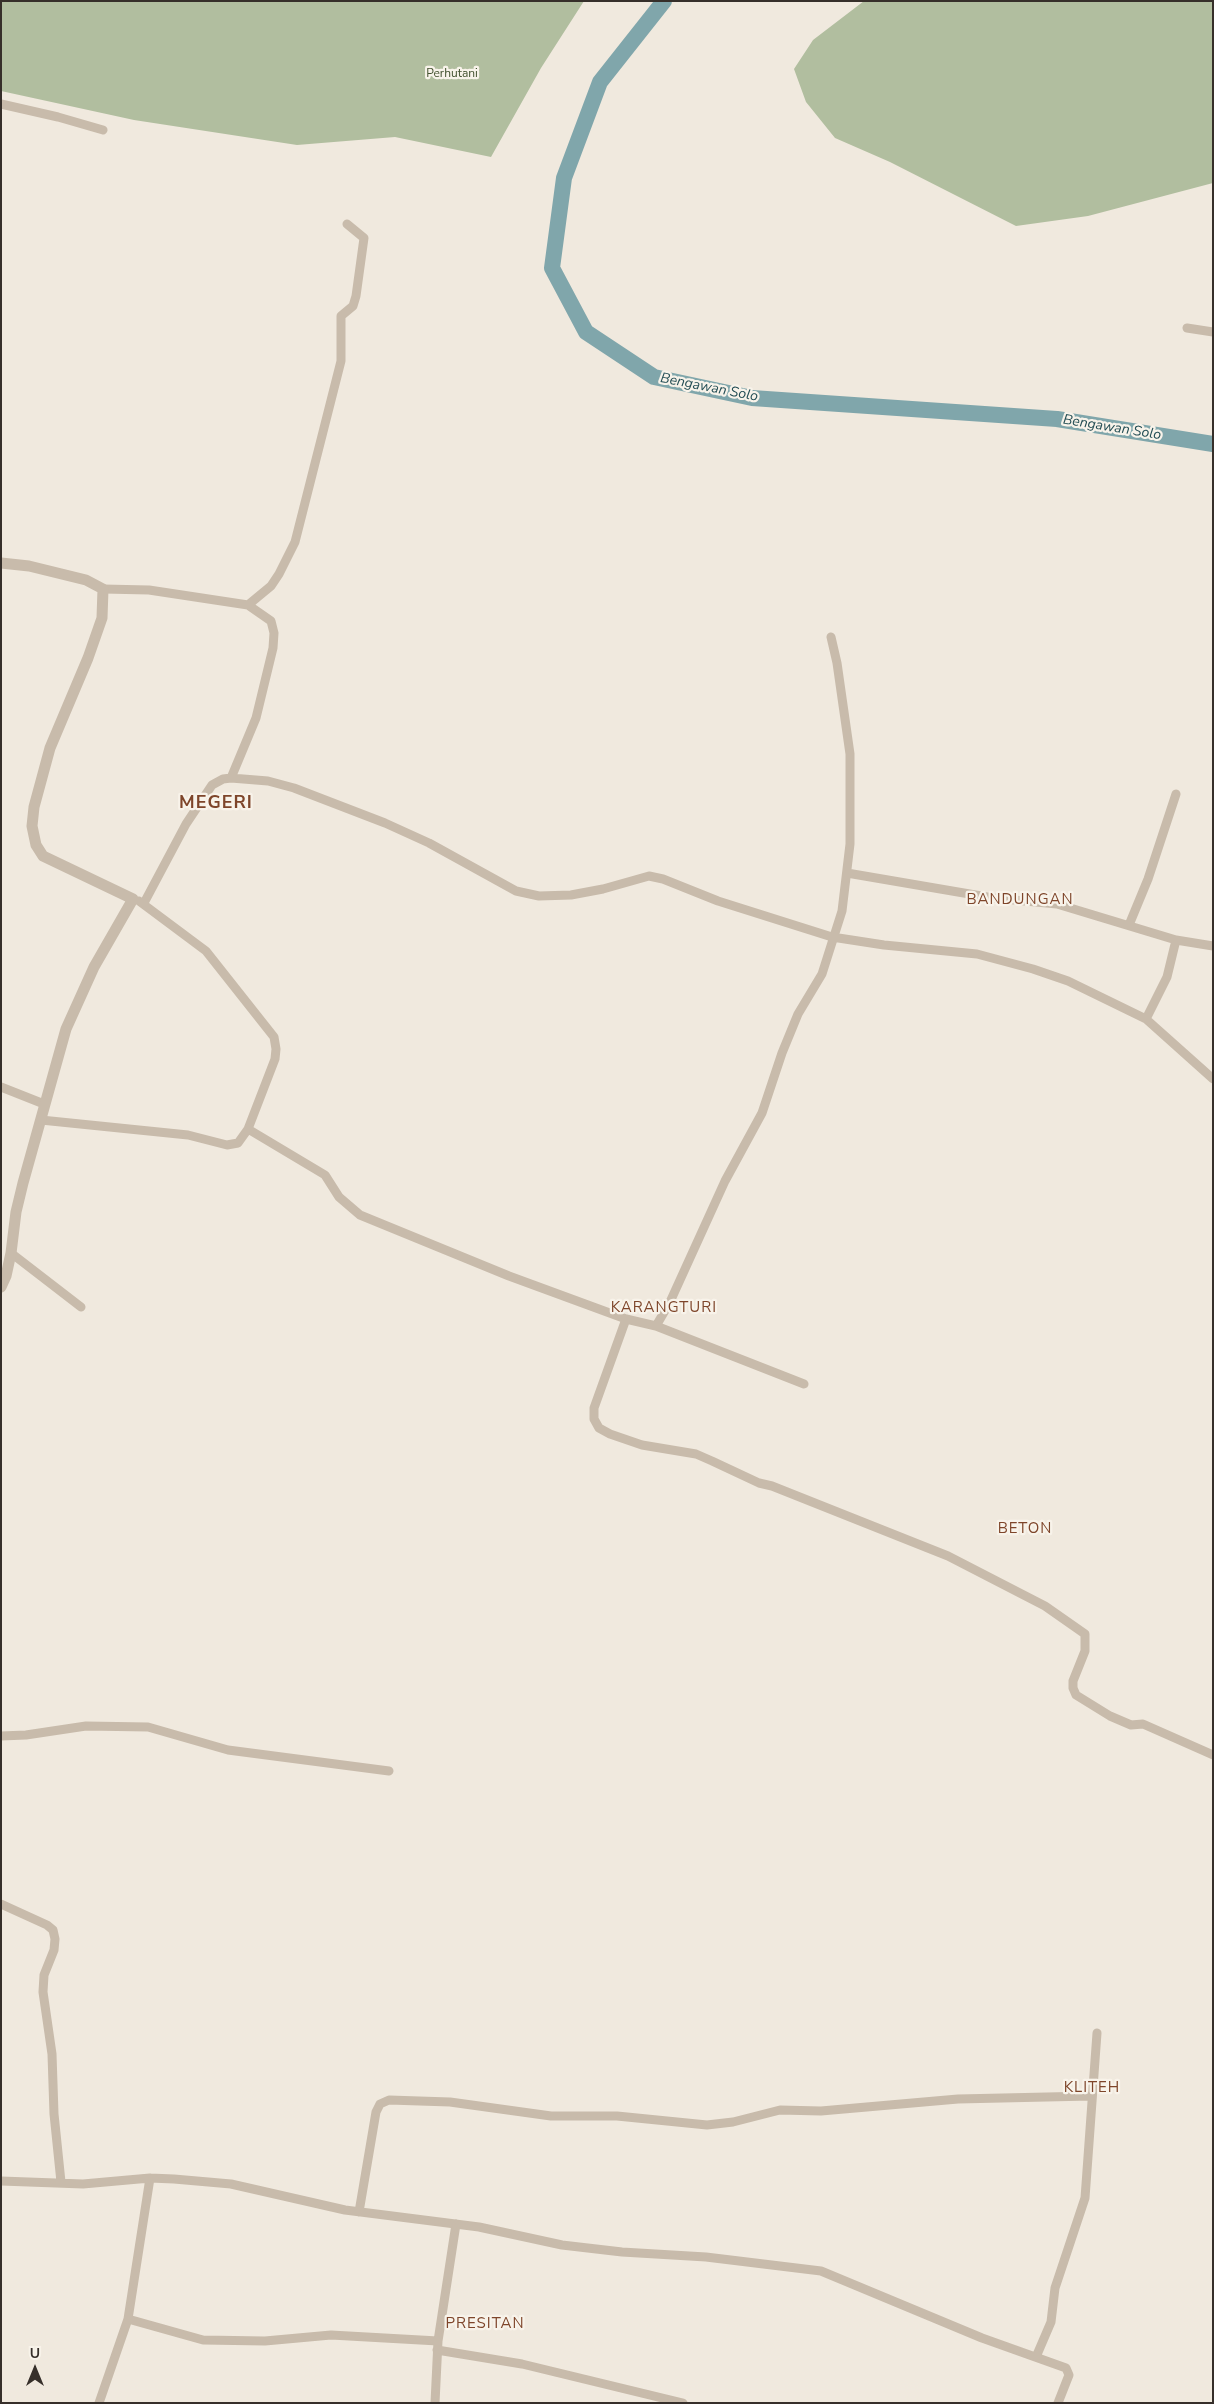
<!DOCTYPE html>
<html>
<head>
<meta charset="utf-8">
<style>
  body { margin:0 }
  #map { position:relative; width:1214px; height:2404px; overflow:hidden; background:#f0e9de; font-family:"Nunito Sans",sans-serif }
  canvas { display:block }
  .frame { position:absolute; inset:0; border:2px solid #362f2a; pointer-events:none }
  .north { position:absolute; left:10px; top:2344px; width:50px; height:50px; -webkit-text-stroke:4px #f8f3ea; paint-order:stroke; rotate:0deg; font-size:14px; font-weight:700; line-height:20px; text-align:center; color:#362f2a }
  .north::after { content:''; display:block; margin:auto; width:18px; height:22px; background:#362f2a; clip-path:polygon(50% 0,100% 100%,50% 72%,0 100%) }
</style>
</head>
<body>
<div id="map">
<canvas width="1214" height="2404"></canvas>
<div class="frame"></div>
<div class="north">U</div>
</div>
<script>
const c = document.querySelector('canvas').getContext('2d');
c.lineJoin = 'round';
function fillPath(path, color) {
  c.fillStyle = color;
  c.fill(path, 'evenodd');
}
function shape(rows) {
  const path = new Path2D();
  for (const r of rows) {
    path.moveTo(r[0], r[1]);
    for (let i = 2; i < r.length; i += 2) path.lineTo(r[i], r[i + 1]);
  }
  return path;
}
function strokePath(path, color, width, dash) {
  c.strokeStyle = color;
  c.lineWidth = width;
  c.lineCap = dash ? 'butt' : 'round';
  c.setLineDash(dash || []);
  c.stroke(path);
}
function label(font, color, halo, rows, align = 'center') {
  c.font = font + ' "Nunito Sans",sans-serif';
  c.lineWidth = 4.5;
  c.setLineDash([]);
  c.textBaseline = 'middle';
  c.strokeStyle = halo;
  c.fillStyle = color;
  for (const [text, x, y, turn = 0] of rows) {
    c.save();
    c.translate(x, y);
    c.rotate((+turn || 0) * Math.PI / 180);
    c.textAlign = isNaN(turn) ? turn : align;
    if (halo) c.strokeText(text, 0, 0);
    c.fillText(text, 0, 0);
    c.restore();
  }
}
const green = shape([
  [1,1,584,1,541,68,491,157,395,137,297,145,134,120,1,91],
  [864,1,1213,1,1213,183,1088,216,1016,226,890,162,835,138,806,102,794,69,813,40]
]);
const river = shape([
  [664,1,600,82,564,178,552,268,586,332,654,377,752,398,1057,419,1213,444]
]);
const minor = shape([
  [1,104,58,117,103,130],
  [1187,328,1213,332],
  [103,589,149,590,248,605,271,586,279,574,295,542,341,361,341,316,353,306,356,296,364,238,347,224],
  [231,778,256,718,273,648,274,633,271,621,248,605],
  [847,873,993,898,1057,904,1176,940,1167,977,1146,1019],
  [144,903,186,824,212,785,223,779,231,778,268,781,294,788,385,823,429,843,516,891,539,896,571,895,603,889,649,876,663,879,718,901,832,937,884,945,977,954,1033,969,1068,981,1146,1019,1213,1079],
  [1129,925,1148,879,1176,794],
  [1176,940,1213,946],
  [1,1087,44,1104],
  [41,1120,188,1135,227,1145,238,1143,248,1129,275,1059,276,1049,274,1037,206,951,139,901],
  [248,1129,325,1175,339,1197,360,1215,509,1276,626,1319,656,1326,670,1302,725,1181,762,1113,782,1053,798,1014,822,974,842,911,850,844,850,754,837,663,831,637],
  [11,1253,81,1307],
  [626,1319,594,1408,594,1419,599,1428,610,1434,642,1445,696,1454,712,1461,759,1483,772,1486,948,1556,1045,1606,1085,1634,1085,1651,1073,1681,1073,1688,1076,1695,1110,1716,1131,1725,1143,1724,1213,1755],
  [656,1326,804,1384],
  [1,1736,26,1735,86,1726,148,1727,228,1750,389,1771],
  [1,1904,47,1925,53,1930,55,1939,54,1950,44,1975,43,1992,52,2054,54,2114,61,2182],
  [1,2181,83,2184,150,2178,174,2179,231,2184,345,2210,479,2227,562,2245,622,2252,706,2257,821,2271,982,2338,1066,2368,1069,2375,1058,2403],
  [359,2212,376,2112,380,2104,389,2100,450,2102,551,2116,617,2116,707,2125,733,2122,780,2110,821,2111,958,2099,1091,2096],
  [128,2319,203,2340,265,2341,331,2335,438,2341],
  [437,2350,522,2364,683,2403],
  [1036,2357,1051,2322,1055,2288,1085,2198,1097,2033],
  [99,2403,128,2319,150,2178],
  [435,2403,438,2341,456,2224]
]);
const tertiary = shape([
  [1,563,29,566,86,580,103,589,102,618,88,658,50,748,34,807,32,826,36,845,43,856,133,899,94,967,66,1029,23,1183,16,1212,11,1253,6,1276,1,1287]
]);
const parkNames = [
  ["Perhutani",452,74]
];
const waterNames = [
  ["Bengawan Solo",709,388,11],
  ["Bengawan Solo",1112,428,9]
];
const quarterNames = [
  ["BANDUNGAN",1020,900],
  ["KARANGTURI",664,1308],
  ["BETON",1025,1529],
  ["KLITEH",1092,2088],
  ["PRESITAN",485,2324]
];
const districtNames = [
  ["MEGERI",216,804]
];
fillPath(green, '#b1be9f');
strokePath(river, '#80a6ab', 16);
strokePath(minor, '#c8bbab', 9);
strokePath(tertiary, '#c8bbab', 11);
label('12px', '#435230', '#f8f3ea', parkNames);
label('italic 14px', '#234d54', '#f8f3ea', waterNames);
c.letterSpacing = '1px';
label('15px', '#7e452a', '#f8f3ea', quarterNames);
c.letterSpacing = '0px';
c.letterSpacing = '1px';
label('bold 18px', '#7e452a', '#f8f3ea', districtNames);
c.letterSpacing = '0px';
</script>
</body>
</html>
